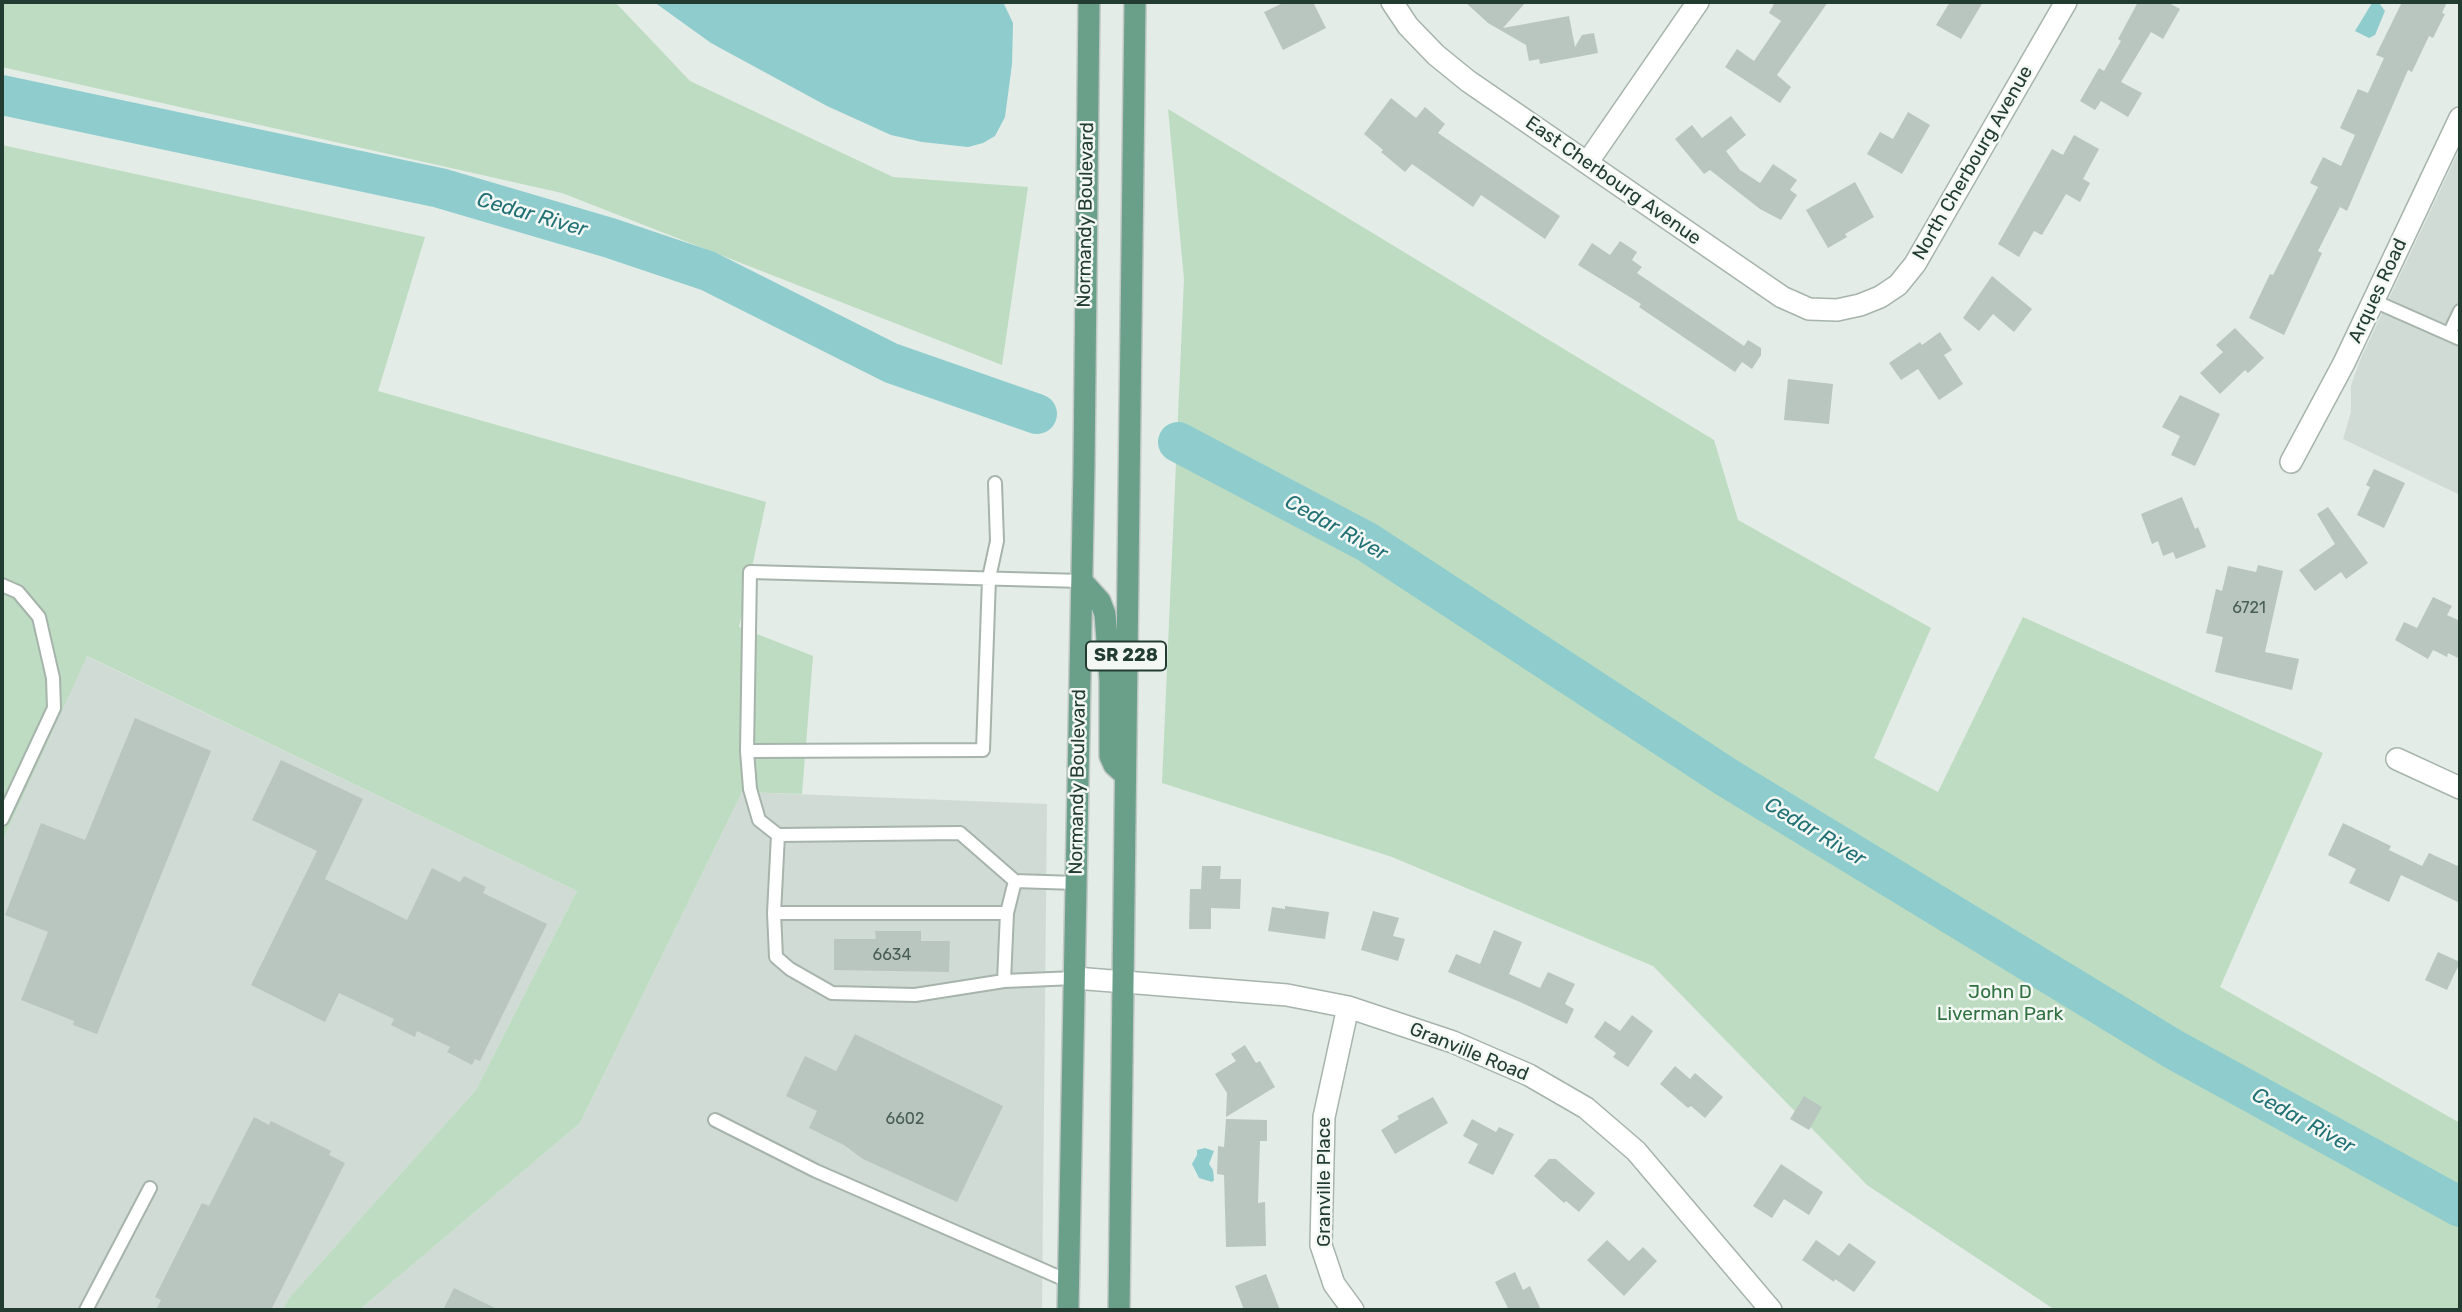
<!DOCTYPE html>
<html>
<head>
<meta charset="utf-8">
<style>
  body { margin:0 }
  #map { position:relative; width:2462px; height:1312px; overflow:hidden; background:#e3ece6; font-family:Rubik,sans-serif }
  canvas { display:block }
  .frame { position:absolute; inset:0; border:4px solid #233c32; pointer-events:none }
</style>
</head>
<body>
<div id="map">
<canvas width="2462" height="1312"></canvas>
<div class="frame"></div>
</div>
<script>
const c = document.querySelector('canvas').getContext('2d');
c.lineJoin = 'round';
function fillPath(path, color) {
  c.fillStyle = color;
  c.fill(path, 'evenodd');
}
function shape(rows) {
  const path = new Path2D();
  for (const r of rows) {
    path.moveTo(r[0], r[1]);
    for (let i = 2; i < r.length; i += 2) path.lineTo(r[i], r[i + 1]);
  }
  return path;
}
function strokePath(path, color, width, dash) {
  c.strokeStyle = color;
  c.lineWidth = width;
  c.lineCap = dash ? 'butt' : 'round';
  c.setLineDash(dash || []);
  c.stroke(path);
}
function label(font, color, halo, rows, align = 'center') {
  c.font = font + ' Rubik,sans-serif';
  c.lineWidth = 5;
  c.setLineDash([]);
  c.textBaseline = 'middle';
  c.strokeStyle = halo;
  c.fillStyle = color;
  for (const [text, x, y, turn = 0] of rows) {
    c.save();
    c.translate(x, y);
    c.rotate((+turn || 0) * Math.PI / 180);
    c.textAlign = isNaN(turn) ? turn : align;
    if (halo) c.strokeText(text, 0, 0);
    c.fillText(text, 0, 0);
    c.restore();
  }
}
const built = shape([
  [2460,148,2460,495,2343,439,2351,412,2351,385,2360,360],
  [86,656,577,891,476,1090,289,1298,283,1310,2,1310,2,842],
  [742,792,1047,804,1042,1310,359,1310,580,1123]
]);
const green = shape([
  [2,2,615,2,690,81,893,177,1028,187,1002,365,562,193,2,67],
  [1168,109,1714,440,1738,520,1931,628,1874,758,1938,792,2023,617,2323,753,2220,987,2460,1123,2460,1310,2055,1310,1867,1185,1653,966,1392,857,1162,783,1184,279],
  [2,145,425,237,378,391,766,502,739,627,813,656,802,794,742,792,580,1123,359,1310,283,1310,289,1298,476,1090,577,891,87,656,2,842]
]);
const water = shape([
  [654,2,1003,2,1013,23,1012,64,1005,117,995,136,983,143,968,147,922,142,891,135,827,106,711,43],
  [2372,3,2379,3,2385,11,2375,35,2369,38,2355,31],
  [1205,1148,1214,1151,1209,1164,1213,1170,1214,1180,1212,1182,1199,1178,1192,1164,1197,1155,1197,1150]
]);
const river = shape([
  [2,95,440,188,610,238,708,271,891,363,1037,414],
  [1178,442,1367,542,1726,777,2173,1049,2460,1207]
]);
const building = shape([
  [1285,2,1313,2,1326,28,1283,50,1264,12],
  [1465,2,1526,2,1503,28,1569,16,1575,47,1582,35,1594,33,1598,53,1540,64,1539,59,1529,61,1526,45,1488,23],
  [1775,2,1828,2,1777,75,1791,87,1780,103,1725,67,1737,49,1754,61,1781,21,1769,13],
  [1950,2,1983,2,1961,39,1936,25],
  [2138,2,2167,2,2180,9,2163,39,2151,32,2121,82,2142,93,2128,117,2101,101,2095,110,2080,101,2099,68,2104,71,2121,41,2118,39],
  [2402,2,2447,2,2442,13,2445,14,2433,38,2429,36,2412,72,2408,70,2347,211,2340,207,2318,251,2322,253,2284,335,2249,318,2270,274,2273,275,2318,187,2310,183,2323,157,2341,166,2355,135,2340,128,2358,89,2368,93,2384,58,2376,55],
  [1391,98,1416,118,1425,107,1445,124,1438,133,1560,216,1545,239,1481,195,1473,207,1412,164,1405,172,1381,152,1383,150,1364,134],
  [1908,112,1930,125,1902,174,1867,154,1880,132,1893,139],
  [1731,116,1746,135,1726,151,1740,170,1760,183,1773,164,1797,180,1790,190,1797,195,1781,220,1760,209,1710,170,1704,174,1675,139,1692,125,1702,138],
  [2074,135,2099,149,2083,179,2090,183,2080,202,2066,194,2042,235,2034,231,2019,257,1998,244,2052,149,2063,155],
  [1855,182,1874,217,1845,234,1847,237,1828,248,1806,210],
  [1620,241,1637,252,1632,260,1642,267,1637,273,1744,346,1748,340,1761,348,1761,355,1752,369,1742,362,1735,372,1639,307,1641,304,1578,265,1592,243,1610,255],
  [1992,276,2032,309,2014,332,1993,314,1979,331,1963,318],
  [2235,328,2264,358,2248,373,2245,370,2220,394,2200,373,2223,352,2216,345],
  [1940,332,1952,350,1944,355,1963,384,1939,400,1918,369,1901,380,1889,363,1920,342,1922,345],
  [1788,379,1833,384,1829,424,1784,420],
  [2180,395,2220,414,2195,466,2171,455,2180,436,2162,427],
  [2374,469,2405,483,2384,528,2357,515,2370,487,2366,485],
  [2182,497,2195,529,2198,527,2206,547,2176,559,2173,552,2163,556,2158,541,2152,544,2141,514],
  [2328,507,2368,563,2346,579,2341,572,2315,591,2299,570,2335,544,2317,514],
  [2258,565,2283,571,2265,652,2299,659,2292,690,2215,672,2223,637,2206,633,2216,589,2222,591,2228,566,2256,572],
  [2433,597,2452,606,2447,615,2460,621,2460,659,2448,653,2447,657,2433,650,2428,659,2395,640,2404,622,2417,628],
  [135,718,211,751,97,1034,73,1025,74,1021,21,1000,48,932,5,915,41,823,85,840],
  [281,760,363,799,325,879,407,920,432,868,460,882,464,876,486,887,483,893,547,924,480,1061,475,1059,472,1065,447,1052,450,1047,417,1031,415,1037,391,1025,394,1019,339,993,325,1022,251,985,317,851,252,820],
  [2343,823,2391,846,2389,850,2422,866,2429,853,2460,867,2460,903,2401,875,2389,902,2349,883,2356,869,2328,855],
  [1202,866,1221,866,1220,879,1241,879,1240,909,1211,908,1211,929,1189,929,1190,889,1201,889],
  [1285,906,1329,912,1325,939,1268,931,1272,907,1285,909],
  [1373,911,1399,918,1393,936,1405,939,1398,961,1361,950],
  [1494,930,1522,942,1509,974,1540,988,1548,972,1575,984,1565,1004,1574,1009,1567,1024,1520,1002,1448,972,1456,954,1480,964],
  [875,931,921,931,921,941,950,941,949,972,834,970,834,939,876,939],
  [2438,952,2460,962,2447,990,2425,980],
  [1632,1015,1653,1031,1628,1067,1613,1057,1616,1053,1594,1037,1605,1021,1620,1031],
  [855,1034,1003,1106,957,1202,863,1159,844,1145,809,1128,817,1111,786,1096,805,1056,836,1071],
  [1245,1045,1256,1063,1260,1061,1275,1087,1226,1117,1227,1093,1215,1074,1236,1061,1231,1054],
  [1675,1066,1690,1079,1695,1073,1723,1097,1705,1118,1691,1106,1688,1108,1660,1084],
  [1804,1096,1822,1107,1809,1130,1790,1119],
  [1433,1097,1448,1123,1395,1154,1381,1130,1399,1119,1397,1116],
  [254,1117,269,1125,271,1121,331,1151,329,1155,345,1163,271,1310,156,1310,161,1300,155,1297,202,1203,209,1206],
  [1226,1119,1267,1120,1267,1141,1260,1141,1258,1203,1265,1202,1266,1246,1226,1247,1224,1175,1217,1174,1218,1146,1224,1147],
  [1472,1119,1496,1132,1499,1127,1514,1134,1493,1175,1468,1163,1478,1144,1463,1136],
  [1549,1159,1556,1159,1595,1193,1579,1212,1566,1201,1564,1203,1534,1176],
  [1781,1164,1823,1192,1809,1215,1784,1199,1772,1218,1753,1206],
  [1607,1240,1629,1261,1643,1247,1657,1261,1624,1296,1587,1260],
  [1816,1240,1839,1256,1849,1243,1876,1262,1854,1292,1835,1279,1834,1282,1802,1260],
  [1515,1272,1523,1290,1530,1286,1541,1310,1509,1310,1495,1282],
  [1266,1274,1280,1310,1244,1310,1235,1286],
  [454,1288,499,1310,443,1310]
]);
const service = shape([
  [2374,301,2460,339],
  [2449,334,2460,311],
  [2,585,18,592,39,617,53,678,54,708,2,819],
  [747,751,750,572,1082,581],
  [778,835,759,820,750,789,747,751,983,750,989,578,997,541,995,483],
  [1015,881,1007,913,774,913,778,835,960,833,1015,881,1076,883],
  [774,913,776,957,790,969,832,993,915,995,1004,981],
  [1007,913,1004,981,1075,978],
  [715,1120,816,1171,1068,1281],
  [86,1310,150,1188]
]);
const minor = shape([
  [1392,2,1408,26,1436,55,1468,81,1782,297,1809,309,1837,310,1860,305,1880,297,1898,285,1915,264,2066,2],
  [1587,163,1698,2],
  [2291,462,2344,363,2460,118],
  [2397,759,2460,788],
  [1075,978,1287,995,1348,1007,1453,1042,1529,1075,1586,1108,1636,1151,1771,1310],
  [1348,1007,1324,1117,1321,1245,1334,1284,1353,1310]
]);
const primary = shape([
  [1082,581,1100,601,1105,614,1110,680,1110,756,1114,765,1124,774],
  [1068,1310,1084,466,1089,2],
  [1119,1310,1135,2]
]);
const numberNames = [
  ["6721",2249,608],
  ["6634",892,955],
  ["6602",905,1119]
];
const shields = [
  [1126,656,80]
];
const shieldNames = [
  ["SR 228",1126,656]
];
const streetNames = [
  ["North Cherbourg Avenue",1973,163,-60],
  ["East Cherbourg Avenue",1613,181,35],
  ["Normandy Boulevard",1086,215,-89],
  ["Arques Road",2378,291,-65],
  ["Normandy Boulevard",1078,782,-89],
  ["Granville Road",1469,1052,22],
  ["Granville Place",1325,1182,-90]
];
const parkNames = [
  ["John D",2000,993],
  ["Liverman Park",2000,1015]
];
const waterNames = [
  ["Cedar River",532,215,16],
  ["Cedar River",1336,528,29],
  ["Cedar River",1815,832,31],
  ["Cedar River",2303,1121,29]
];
fillPath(built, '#d1dbd5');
fillPath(green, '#bddcc1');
fillPath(water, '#8eccce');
strokePath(river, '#8eccce', 40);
fillPath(building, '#b8c6bf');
strokePath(service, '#a6b4ac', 16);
strokePath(minor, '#a6b4ac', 24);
strokePath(primary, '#c1c8c6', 24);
strokePath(service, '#fff', 12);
strokePath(minor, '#fff', 21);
strokePath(primary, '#6a9f8a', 21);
label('16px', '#485e55', null, numberNames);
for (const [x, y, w] of shields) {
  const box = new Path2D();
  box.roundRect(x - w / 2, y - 14.5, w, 29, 5);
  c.fillStyle = '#f3f8f5';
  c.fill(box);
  strokePath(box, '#233c32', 2);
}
label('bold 18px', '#233c32', null, shieldNames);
label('19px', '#233c32', '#f3f8f5', streetNames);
label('19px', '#307141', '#f3f8f5', parkNames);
label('italic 21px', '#217175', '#f3f8f5', waterNames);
</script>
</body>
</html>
